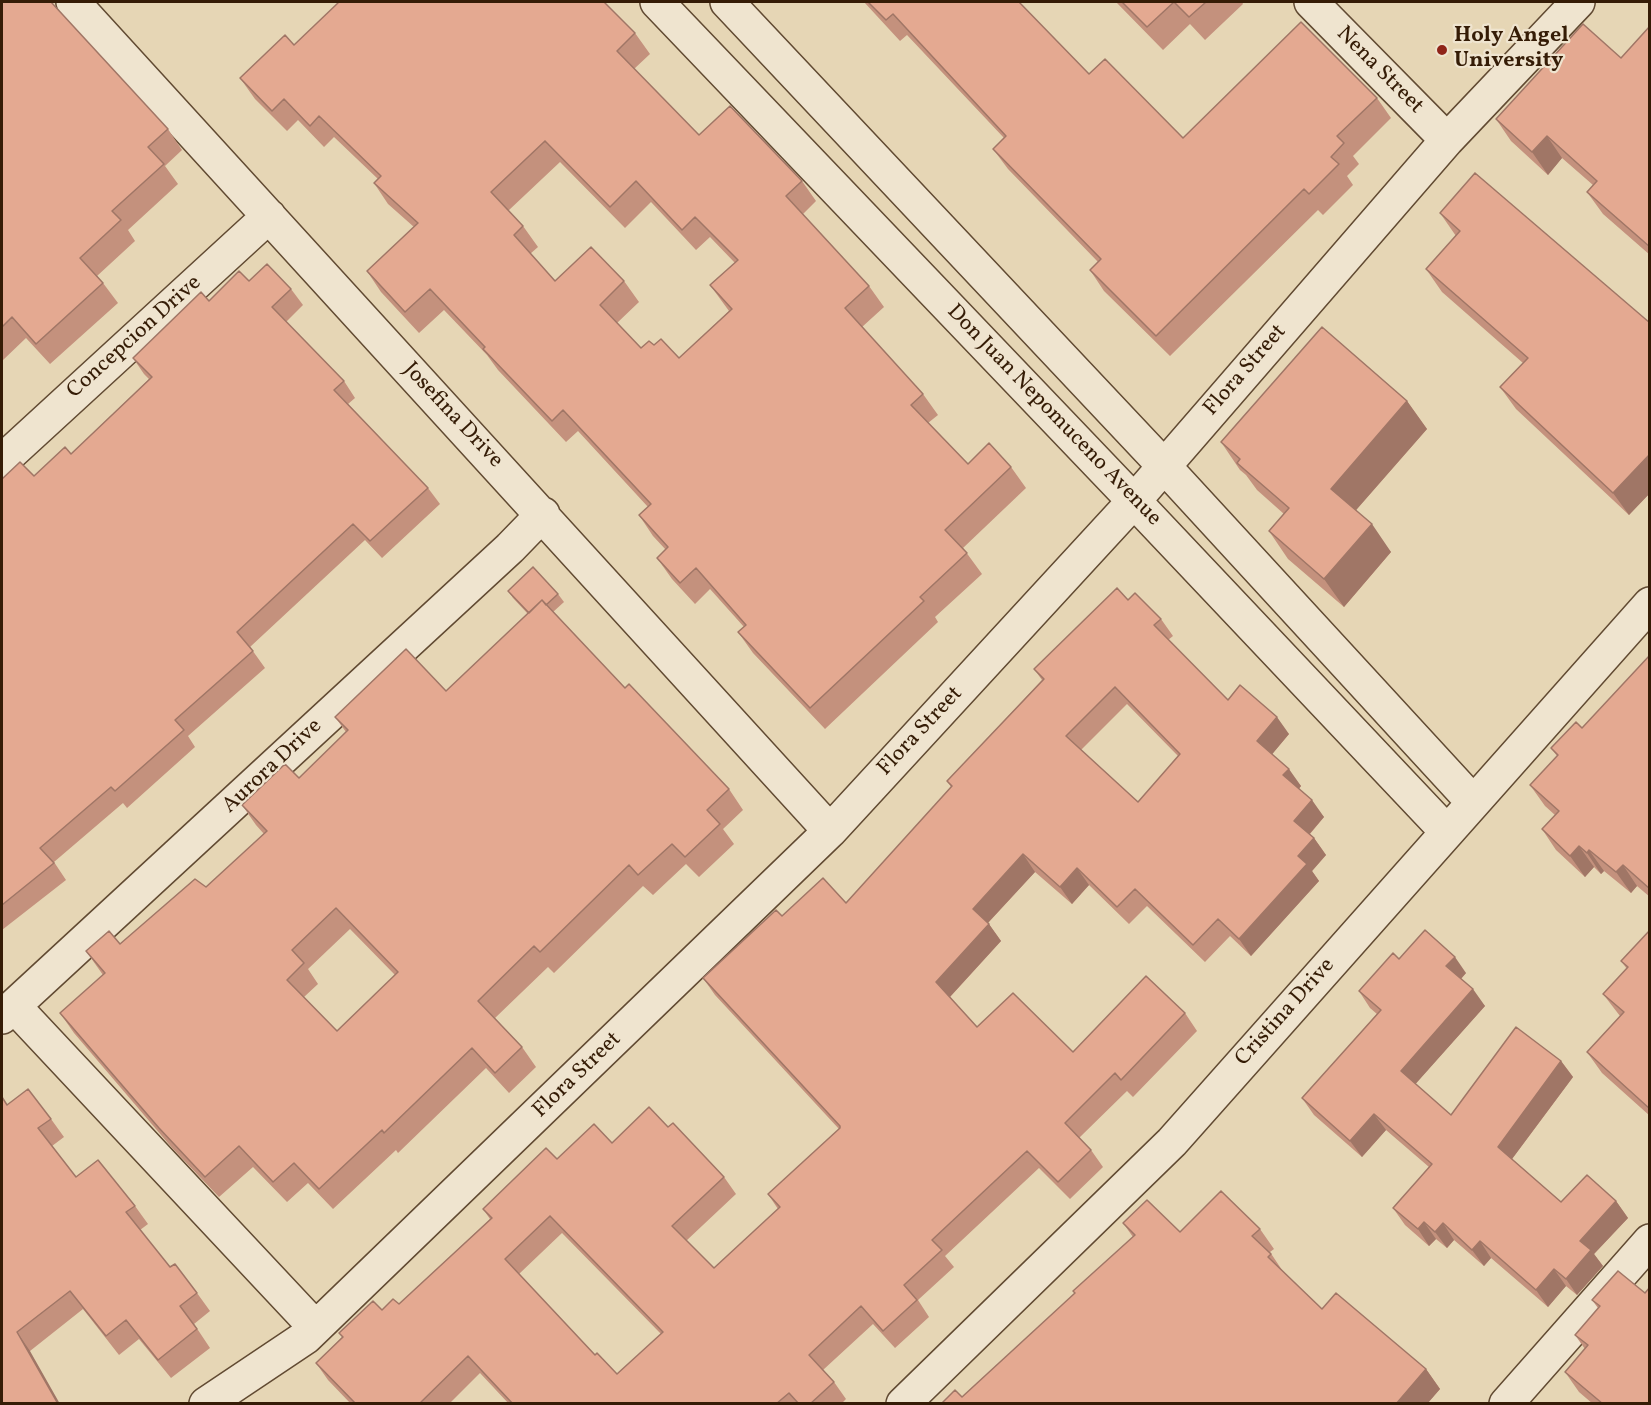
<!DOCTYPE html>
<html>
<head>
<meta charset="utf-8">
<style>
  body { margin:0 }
  #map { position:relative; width:1651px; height:1405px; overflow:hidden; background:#e6d6b5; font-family:Vollkorn,serif }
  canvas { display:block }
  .frame { position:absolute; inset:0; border:3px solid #351c06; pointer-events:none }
</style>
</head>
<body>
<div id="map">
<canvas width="1651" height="1405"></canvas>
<div class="frame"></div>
</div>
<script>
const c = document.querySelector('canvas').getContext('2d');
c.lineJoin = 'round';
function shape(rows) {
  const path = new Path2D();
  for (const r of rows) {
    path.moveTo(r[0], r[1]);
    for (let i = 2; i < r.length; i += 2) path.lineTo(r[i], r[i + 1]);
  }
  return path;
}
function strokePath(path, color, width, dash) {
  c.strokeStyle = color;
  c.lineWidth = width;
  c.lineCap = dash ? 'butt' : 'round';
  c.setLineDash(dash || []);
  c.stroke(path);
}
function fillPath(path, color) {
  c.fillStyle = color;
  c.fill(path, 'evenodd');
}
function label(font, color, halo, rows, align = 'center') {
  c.font = font + ' Vollkorn,serif';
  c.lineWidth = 4.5;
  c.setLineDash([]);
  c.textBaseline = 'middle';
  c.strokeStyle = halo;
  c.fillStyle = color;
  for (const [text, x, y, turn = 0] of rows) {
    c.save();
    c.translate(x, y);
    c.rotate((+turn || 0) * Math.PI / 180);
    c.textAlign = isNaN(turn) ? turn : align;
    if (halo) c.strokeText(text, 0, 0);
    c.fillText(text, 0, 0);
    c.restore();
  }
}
const minor = shape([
  [73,2,830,831],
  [657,2,1134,501,1447,832],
  [727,2,1163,465,1473,802],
  [1311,2,1447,140],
  [2,461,269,216],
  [14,1006,315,1327],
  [2,1017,510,548,543,514],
  [206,1404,306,1337,830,831,1134,501,1447,140,1578,2],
  [903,1404,1172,1142,1650,604],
  [1506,1404,1650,1241]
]);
const wall = shape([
  [2,2,168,129,182,150,165,166,178,184,128,230,135,241,97,276,103,283,118,303,50,364,26,338,2,361],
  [864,2,1019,2,1089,74,1183,138,1377,98,1391,118,1353,156,1359,164,1347,176,1353,185,1323,215,1318,210,1170,356,1104,291,1090,270,1098,262,1008,169,993,149,1004,138,907,35,900,41],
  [1116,2,1242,2,1243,4,1205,40,1190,24,1163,50],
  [1650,26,1650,255,1603,214,1587,192,1593,185,1562,158,1548,175,1511,141,1496,119,1621,58],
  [635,33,650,54,634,69,699,135,802,181,816,201,803,214,869,286,884,307,862,327,923,394,938,415,928,423,968,464,1011,467,1026,488,963,548,982,574,935,617,938,622,825,729,753,653,738,632,744,627,710,589,695,604,672,579,657,558,666,550,653,536,639,515,648,507,578,431,566,442,498,370,487,355,444,310,419,333,381,292,367,271,414,227,388,204,374,183,378,179,334,137,324,147,298,120,287,131,255,99,240,78,294,45],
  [560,162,625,228,651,202,696,250,710,237,735,263,710,285,729,311,679,358,654,345,641,348,617,323,639,302,624,281,555,281,530,254,538,247,523,226,508,211],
  [1440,213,1650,323,1650,493,1629,515,1516,409,1500,387,1523,363,1442,292,1426,269,1456,236],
  [249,281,291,289,303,305,286,322,344,381,355,398,348,404,428,488,440,504,382,558,365,540,250,647,265,668,188,736,195,747,127,808,123,803,54,862,66,880,2,930,2,479,34,476,71,454,149,379,144,374,133,358,209,301],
  [1407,401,1427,429,1356,510,1391,552,1344,607,1288,559,1269,531,1284,514,1257,490,1246,475,1240,470,1221,442],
  [508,591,558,594,564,602,553,612,625,688,729,789,743,810,723,829,734,844,699,877,686,864,653,895,643,886,554,973,548,967,495,1018,522,1047,536,1067,509,1093,486,1068,398,1153,396,1150,333,1209,308,1183,287,1202,253,1167,219,1197,173,1149,74,1033,60,1013,103,975,86,951,120,944,206,887,264,834,256,825,242,805,299,778,346,732,335,717,446,691,528,614,513,598],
  [350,929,395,975,337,1031,304,997,318,984,308,969],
  [1128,600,1161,619,1173,636,1168,640,1228,700,1289,734,1272,754,1301,786,1299,789,1324,817,1310,834,1314,838,1326,855,1312,871,1319,881,1251,956,1230,936,1205,962,1147,906,1129,924,1089,885,1072,904,1035,872,988,923,1001,941,950,997,977,1027,1073,1052,1185,1013,1197,1031,1133,1097,1127,1091,1079,1138,1091,1150,1103,1167,1070,1199,1039,1168,945,1256,954,1267,918,1300,929,1317,895,1348,873,1324,823,1370,834,1382,846,1399,841,1404,509,1404,480,1373,449,1404,351,1404,328,1380,316,1363,342,1337,339,1333,382,1310,399,1304,490,1219,483,1209,557,1159,612,1143,668,1127,724,1177,736,1194,686,1241,714,1268,778,1209,768,1194,839,1129,715,995,703,978,782,916,846,903,951,787,947,781,1042,680,1034,669],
  [1127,704,1178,756,1138,802,1081,750],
  [562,1233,661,1334,617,1374,595,1355,519,1274],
  [1650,655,1650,897,1637,886,1631,893,1604,871,1601,874,1594,867,1585,877,1556,850,1542,829,1555,815,1545,806,1530,785,1557,756,1551,748,1582,728],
  [1650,930,1650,1116,1602,1073,1587,1052,1620,1016,1603,994,1627,969,1621,961],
  [1399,959,1466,973,1461,979,1485,1006,1415,1084,1451,1115,1561,1061,1573,1077,1512,1159,1561,1202,1616,1201,1628,1218,1594,1254,1603,1266,1577,1295,1566,1286,1548,1307,1491,1258,1484,1266,1454,1240,1447,1248,1436,1239,1429,1246,1405,1225,1393,1208,1429,1167,1386,1130,1362,1157,1314,1115,1302,1098,1377,1014,1370,1008,1359,991],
  [7,1105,51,1119,64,1137,52,1146,76,1177,135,1206,148,1224,140,1230,170,1267,197,1293,210,1311,194,1324,210,1348,171,1378,139,1339,119,1355,83,1309,30,1351,2,1404],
  [1123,1223,1180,1232,1260,1229,1274,1249,1270,1252,1284,1273,1322,1309,1426,1369,1440,1389,1427,1404,941,1404,962,1397,1075,1293,1133,1237],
  [1618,1271,1650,1404,1593,1404,1579,1392,1565,1372,1585,1349,1575,1335,1598,1308,1592,1300]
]);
const shadedWall = shape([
  [1547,136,1562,158,1548,175,1532,152],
  [1407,401,1427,429,1350,517,1331,489],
  [1650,454,1650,493,1629,515,1613,493],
  [1372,524,1391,552,1344,607,1324,579],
  [1277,717,1289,734,1269,758,1257,741],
  [1289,769,1301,786,1295,793,1283,775],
  [1312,800,1324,817,1306,838,1294,821],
  [1314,838,1326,855,1312,871,1319,881,1251,956,1239,939,1298,856],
  [1579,846,1594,867,1585,877,1570,856],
  [1589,850,1604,871,1601,874,1587,853],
  [1023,854,1035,872,985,926,973,909],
  [1623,865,1637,886,1631,893,1616,872],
  [1077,868,1089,885,1072,904,1060,887],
  [989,924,1001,941,948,999,936,982],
  [1455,957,1466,973,1458,982,1446,966],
  [1473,989,1485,1006,1412,1088,1401,1071],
  [1561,1061,1573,1077,1509,1163,1498,1147],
  [1374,1114,1386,1130,1362,1157,1350,1141],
  [1616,1201,1628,1218,1594,1254,1603,1266,1577,1295,1566,1279,1580,1241],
  [1424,1222,1436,1239,1429,1246,1418,1229],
  [1443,1223,1454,1240,1447,1248,1435,1232],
  [1480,1241,1491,1258,1484,1266,1472,1250],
  [1554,1269,1566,1286,1548,1307,1536,1290],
  [17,1332,30,1351,60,1404,58,1404],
  [1426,1369,1440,1389,1427,1404,1396,1404]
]);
const building = shape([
  [2,2,51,2,168,129,148,147,164,164,112,211,121,220,80,258,103,283,36,344,12,317,2,327,2,2],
  [339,2,604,2,635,33,617,51,699,135,730,106,802,181,786,196,869,286,845,308,923,394,911,405,968,464,989,443,1011,467,945,530,967,553,920,597,924,601,810,708,738,632,746,625,696,568,680,583,657,558,668,547,639,515,651,504,563,410,552,421,483,349,485,347,430,289,405,312,367,271,418,223,374,183,381,176,319,116,310,126,284,99,272,111,240,78,285,35,294,45,339,2],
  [545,141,610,207,636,181,682,230,695,217,738,260,710,285,732,309,679,358,661,339,654,345,649,341,641,348,600,305,624,281,591,247,555,281,514,235,523,226,491,192,545,141],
  [868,2,1019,2,1089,74,1105,59,1183,138,1301,22,1377,98,1337,136,1344,143,1331,157,1339,164,1309,194,1304,189,1156,336,1090,270,1101,259,993,149,1006,136,893,14,886,20,868,2],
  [1122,2,1206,2,1189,17,1174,2,1147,27,1122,2],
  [1583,24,1621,58,1650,26,1650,247,1587,192,1597,181,1547,136,1532,152,1496,119,1583,24],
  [1475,173,1650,323,1650,454,1613,493,1500,387,1528,358,1426,269,1460,231,1440,213,1475,173],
  [267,264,291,289,272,307,344,381,334,390,428,488,370,541,353,524,237,632,253,651,175,720,184,730,115,791,111,787,40,848,54,863,2,905,2,479,20,462,34,476,65,447,71,454,152,377,133,358,201,292,209,301,239,271,249,281,267,264],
  [1322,327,1407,401,1331,489,1372,524,1324,579,1269,531,1289,508,1237,463,1240,459,1221,442,1322,327],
  [533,567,558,594,546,605,542,600,529,613,508,591,533,567],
  [1117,588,1128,600,1135,593,1161,619,1154,625,1228,700,1240,685,1277,717,1257,741,1289,769,1283,775,1312,800,1294,821,1314,838,1298,856,1307,864,1239,939,1218,919,1193,945,1135,889,1117,907,1077,868,1060,887,1023,854,973,909,989,924,936,982,977,1027,1013,993,1073,1052,1146,976,1185,1013,1121,1080,1115,1073,1065,1123,1091,1150,1058,1182,1027,1151,932,1240,942,1250,904,1285,917,1300,883,1331,861,1306,809,1355,834,1382,810,1404,799,1404,789,1393,776,1404,513,1404,468,1356,419,1404,356,1404,316,1363,343,1337,339,1333,373,1301,382,1310,393,1299,399,1304,492,1218,483,1209,546,1148,557,1159,594,1124,612,1143,649,1107,668,1127,673,1123,724,1177,672,1226,714,1268,780,1207,768,1194,840,1128,840,1126,703,978,776,910,782,916,823,878,846,903,952,786,947,781,1044,679,1034,669,1117,588],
  [1115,687,1180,754,1138,802,1066,736,1115,687],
  [550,1216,663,1332,617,1374,597,1353,595,1355,505,1259,550,1216],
  [542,600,625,688,629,684,729,789,707,810,720,824,685,857,672,844,638,875,629,865,540,952,534,946,478,1001,522,1047,495,1073,472,1048,384,1133,382,1130,319,1189,294,1163,273,1182,239,1146,205,1177,159,1128,60,1013,105,973,86,951,109,931,120,944,195,879,206,887,267,831,242,805,285,764,299,778,348,730,335,717,406,649,446,691,542,600],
  [336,908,398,972,337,1031,287,980,304,963,292,950,336,908],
  [1650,655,1650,889,1623,865,1616,872,1589,850,1587,853,1579,846,1570,856,1542,829,1559,811,1530,785,1558,755,1551,748,1576,722,1582,728,1650,655],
  [1425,930,1455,957,1446,966,1473,989,1401,1071,1451,1115,1516,1027,1561,1061,1498,1147,1561,1202,1587,1175,1616,1201,1580,1241,1591,1250,1566,1279,1554,1269,1536,1290,1480,1241,1472,1250,1443,1223,1435,1232,1424,1222,1418,1229,1393,1208,1432,1164,1374,1114,1350,1141,1302,1098,1381,1010,1359,991,1393,953,1399,959,1425,930],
  [1650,930,1650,1109,1587,1052,1624,1012,1603,994,1628,967,1621,961,1650,930],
  [28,1089,51,1119,38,1128,76,1177,98,1160,135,1206,126,1212,170,1267,175,1264,197,1293,180,1306,197,1329,158,1360,126,1320,106,1336,70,1291,17,1332,58,1404,2,1404,2,1097,7,1105,28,1089],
  [1221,1191,1260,1229,1252,1236,1271,1254,1268,1257,1322,1309,1336,1293,1426,1369,1396,1404,941,1404,955,1390,962,1397,1075,1293,1073,1291,1135,1235,1123,1223,1147,1200,1180,1232,1221,1191],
  [1618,1271,1645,1293,1650,1287,1650,1404,1603,1404,1565,1372,1588,1345,1575,1335,1600,1306,1592,1300,1618,1271]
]);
const markers = [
  [1442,50,6,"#8f2418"]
];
const poiNames = [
  ["Holy Angel",1454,37],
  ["University",1454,62]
];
const streetNames = [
  ["Nena Street",1379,71,45],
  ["Concepcion Drive",135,338,-42],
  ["Flora Street",1246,371,-49],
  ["Josefina Drive",452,416,47],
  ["Don Juan Nepomuceno Avenue",1053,416,46],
  ["Flora Street",921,732,-47],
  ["Aurora Drive",273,767,-43],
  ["Cristina Drive",1286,1013,-48],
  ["Flora Street",578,1076,-44]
];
strokePath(minor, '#614a32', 36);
strokePath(minor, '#efe4cf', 33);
fillPath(wall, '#c4917d');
fillPath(shadedWall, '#a07666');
fillPath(building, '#e4a991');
strokePath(building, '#a07666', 1.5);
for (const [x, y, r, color] of markers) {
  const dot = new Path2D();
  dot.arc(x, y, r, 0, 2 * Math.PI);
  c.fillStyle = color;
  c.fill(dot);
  strokePath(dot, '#efe4cf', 2);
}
label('bold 22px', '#351c06', '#efe4cf', poiNames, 'left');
label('22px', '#351c06', '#efe4cf', streetNames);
</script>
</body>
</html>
